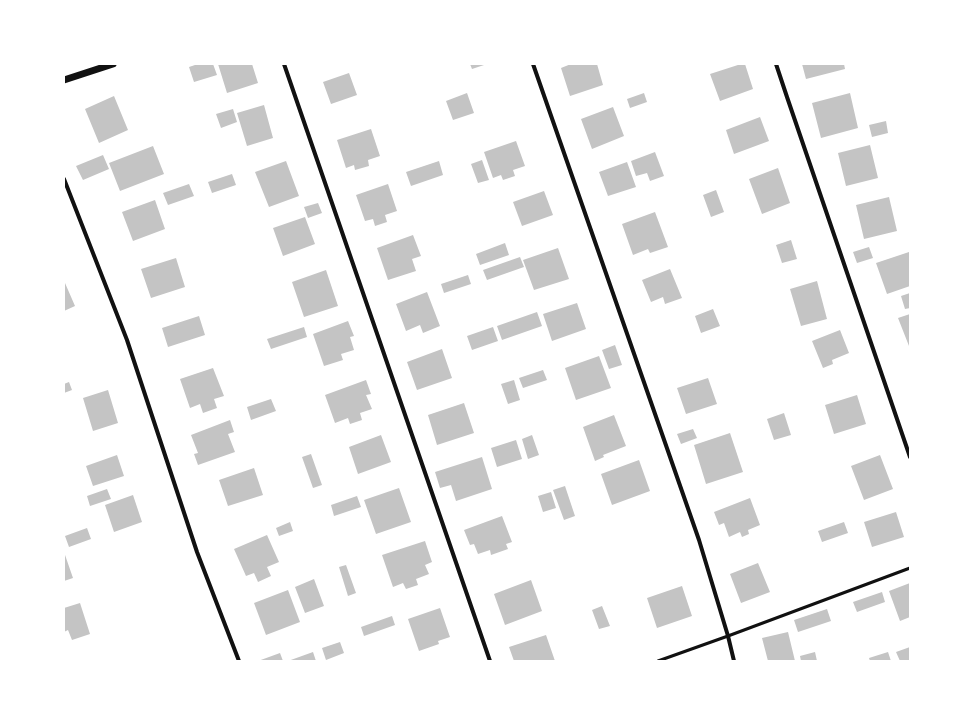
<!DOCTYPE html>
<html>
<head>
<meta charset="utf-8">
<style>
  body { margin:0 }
  #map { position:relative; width:974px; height:725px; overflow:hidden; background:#fff; font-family:"Varela Round",sans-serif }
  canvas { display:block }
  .frame { position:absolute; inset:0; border:65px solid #fff; pointer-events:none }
</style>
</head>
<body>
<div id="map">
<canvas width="974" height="725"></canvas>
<div class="frame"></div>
</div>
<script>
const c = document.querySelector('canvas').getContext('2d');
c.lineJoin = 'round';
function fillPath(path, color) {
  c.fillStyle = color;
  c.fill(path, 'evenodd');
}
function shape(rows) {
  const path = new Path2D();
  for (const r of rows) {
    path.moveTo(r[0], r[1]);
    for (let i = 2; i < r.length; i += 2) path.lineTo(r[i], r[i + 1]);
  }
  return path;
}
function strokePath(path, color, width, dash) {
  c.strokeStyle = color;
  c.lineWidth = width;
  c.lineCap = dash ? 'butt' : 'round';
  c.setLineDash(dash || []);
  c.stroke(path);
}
const building = shape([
  [198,64,213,64,217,75,194,82,189,67],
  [218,64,252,64,258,83,227,93],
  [470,64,487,64,472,69],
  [571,64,597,64,603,85,570,96,561,68],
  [741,64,745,64,753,89,720,101,710,74],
  [802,64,844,64,845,69,806,79],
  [349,73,357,95,331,104,323,82],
  [467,93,474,113,453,120,446,101],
  [644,93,647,102,630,108,627,99],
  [850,93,858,128,821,138,812,103],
  [114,96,128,130,99,143,85,109],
  [264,105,273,138,247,146,237,113],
  [613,107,624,136,592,149,581,119],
  [233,109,237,122,221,128,216,114],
  [760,117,769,141,734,154,726,130],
  [886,121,888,133,872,137,869,125],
  [371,129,380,156,368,160,369,166,355,170,354,165,346,168,337,140],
  [516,141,525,166,513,170,515,176,503,180,501,175,493,178,484,152],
  [870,145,878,178,846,186,838,153],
  [153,146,164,174,120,191,109,163],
  [655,152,664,176,650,181,647,173,636,176,631,161],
  [103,155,109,169,83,180,76,166],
  [482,160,489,180,478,183,471,164],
  [286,161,299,196,269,207,255,172],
  [439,161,443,175,411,186,406,172],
  [627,162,636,187,608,196,599,172],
  [778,168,790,203,762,214,749,179],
  [232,174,236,185,212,193,208,182],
  [189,184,194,196,168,205,163,193],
  [388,184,397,211,385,215,387,222,375,226,373,219,365,221,356,195],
  [716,190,724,212,711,217,703,195],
  [544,191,553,215,522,226,513,202],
  [889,197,897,231,864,239,856,205],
  [155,200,165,229,133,241,122,212],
  [318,203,322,213,308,218,304,207],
  [655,212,668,247,650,253,648,249,633,255,622,224],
  [305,217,315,244,283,256,273,228],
  [413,235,421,256,412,259,416,271,388,280,377,248],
  [791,240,797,259,782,263,776,245],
  [505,243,509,255,480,265,476,254],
  [869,247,873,258,857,263,853,252],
  [558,248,569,279,534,290,523,260],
  [909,252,910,255,910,286,887,294,876,263],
  [520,257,524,267,487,280,483,270],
  [176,258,185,287,151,298,141,269],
  [670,269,682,298,665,304,663,297,651,302,642,280],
  [326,270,338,306,304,317,292,282],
  [468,275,471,284,444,293,441,284],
  [817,281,827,319,801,326,790,289],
  [65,283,75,306,64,311,64,284],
  [427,292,440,326,423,333,420,325,406,331,396,304],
  [910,293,910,308,905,309,901,296],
  [577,303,586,329,552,341,543,314],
  [713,309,720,326,701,333,695,316],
  [537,312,542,326,502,340,497,326],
  [910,314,910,345,909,346,898,318],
  [199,316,205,335,168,347,162,328],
  [348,321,354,336,350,337,354,350,341,354,343,360,324,366,313,334],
  [304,327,307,337,271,349,267,339],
  [493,327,498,341,472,350,467,336],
  [840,330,849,353,832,360,833,364,823,368,812,341],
  [615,345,622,365,609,369,602,350],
  [442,349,452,378,417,390,407,362],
  [599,356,611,388,576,400,565,368],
  [213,368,224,396,214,399,217,408,203,413,200,404,190,408,180,379],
  [543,370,547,380,523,388,519,378],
  [708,378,717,404,686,414,677,388],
  [366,380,371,394,366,395,372,409,360,413,362,420,350,424,348,418,335,423,325,395],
  [514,380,520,400,508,404,501,384],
  [69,382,72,390,64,393,64,384],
  [108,390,118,423,93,431,83,398],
  [857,395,866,424,834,434,825,405],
  [271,399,276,411,251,420,247,407],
  [464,403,474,433,437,445,428,415],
  [784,413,791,435,774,440,767,419],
  [614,415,626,446,603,455,604,457,595,461,583,427],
  [230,420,234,432,228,434,235,452,198,465,194,454,198,453,191,435],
  [693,429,697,438,681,444,677,434],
  [730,433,743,472,706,484,694,445],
  [381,435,391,462,358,474,349,447],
  [532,435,539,455,528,459,522,439],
  [516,440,522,459,497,467,491,448],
  [311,454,322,485,313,488,302,457],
  [117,455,124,476,93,486,86,466],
  [880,455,893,489,864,500,851,466],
  [482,457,492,489,456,501,451,485,440,488,435,472],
  [639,460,650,491,612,505,601,474],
  [254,468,263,495,228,506,219,480],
  [565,486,575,516,564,520,553,490],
  [399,488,411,522,376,534,364,500],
  [107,489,111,499,90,506,87,496],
  [551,492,556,508,543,512,538,496],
  [133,495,142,522,114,532,105,505],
  [357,496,361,507,334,516,331,505],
  [750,498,760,525,748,530,749,534,742,537,740,532,729,537,724,523,719,525,714,512],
  [896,512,904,537,872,547,864,522],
  [502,516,512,542,506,544,508,549,491,555,490,550,478,554,474,544,470,545,464,530],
  [290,522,293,531,279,536,276,528],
  [844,522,848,533,822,542,818,531],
  [87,528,91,539,69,547,65,536],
  [267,535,279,562,267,567,271,576,258,582,254,573,246,576,234,549],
  [425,541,432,562,425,565,429,574,416,579,418,585,406,589,403,583,393,587,382,555],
  [64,552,73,578,64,581],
  [758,563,770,592,741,603,730,574],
  [346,565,356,593,348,596,339,567],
  [314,579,324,606,305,613,295,587],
  [531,580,542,611,505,625,494,594],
  [910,583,910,617,900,621,889,591],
  [682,586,692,616,657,628,647,598],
  [288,590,300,622,266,635,254,603],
  [882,592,885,602,857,612,853,602],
  [80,603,90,634,72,640,68,630,64,632,64,608],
  [602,606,610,626,599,629,592,610],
  [440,608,450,637,438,641,439,644,419,651,408,619],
  [827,609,831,621,798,632,794,620],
  [392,616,395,625,364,636,361,627],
  [788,632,795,661,768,661,762,638],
  [546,635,555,661,514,661,509,647],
  [340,642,344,653,326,660,322,648],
  [910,647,910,661,900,661,896,652],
  [313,652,316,661,288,661],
  [815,652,817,661,801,661,800,656],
  [888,652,891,661,870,661,869,658],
  [280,653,283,661,258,661]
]);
const service = shape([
  [658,661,728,636,910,568]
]);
const minor = shape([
  [284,64,490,661],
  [533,64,699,540,728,636,734,661],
  [776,64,787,97,910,457],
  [64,179,127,340,197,552,239,661]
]);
const tertiary = shape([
  [64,80,113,64]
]);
fillPath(building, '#c4c4c4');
strokePath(service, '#111', 3);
strokePath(minor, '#111', 4);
strokePath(tertiary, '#111', 7);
</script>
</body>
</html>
